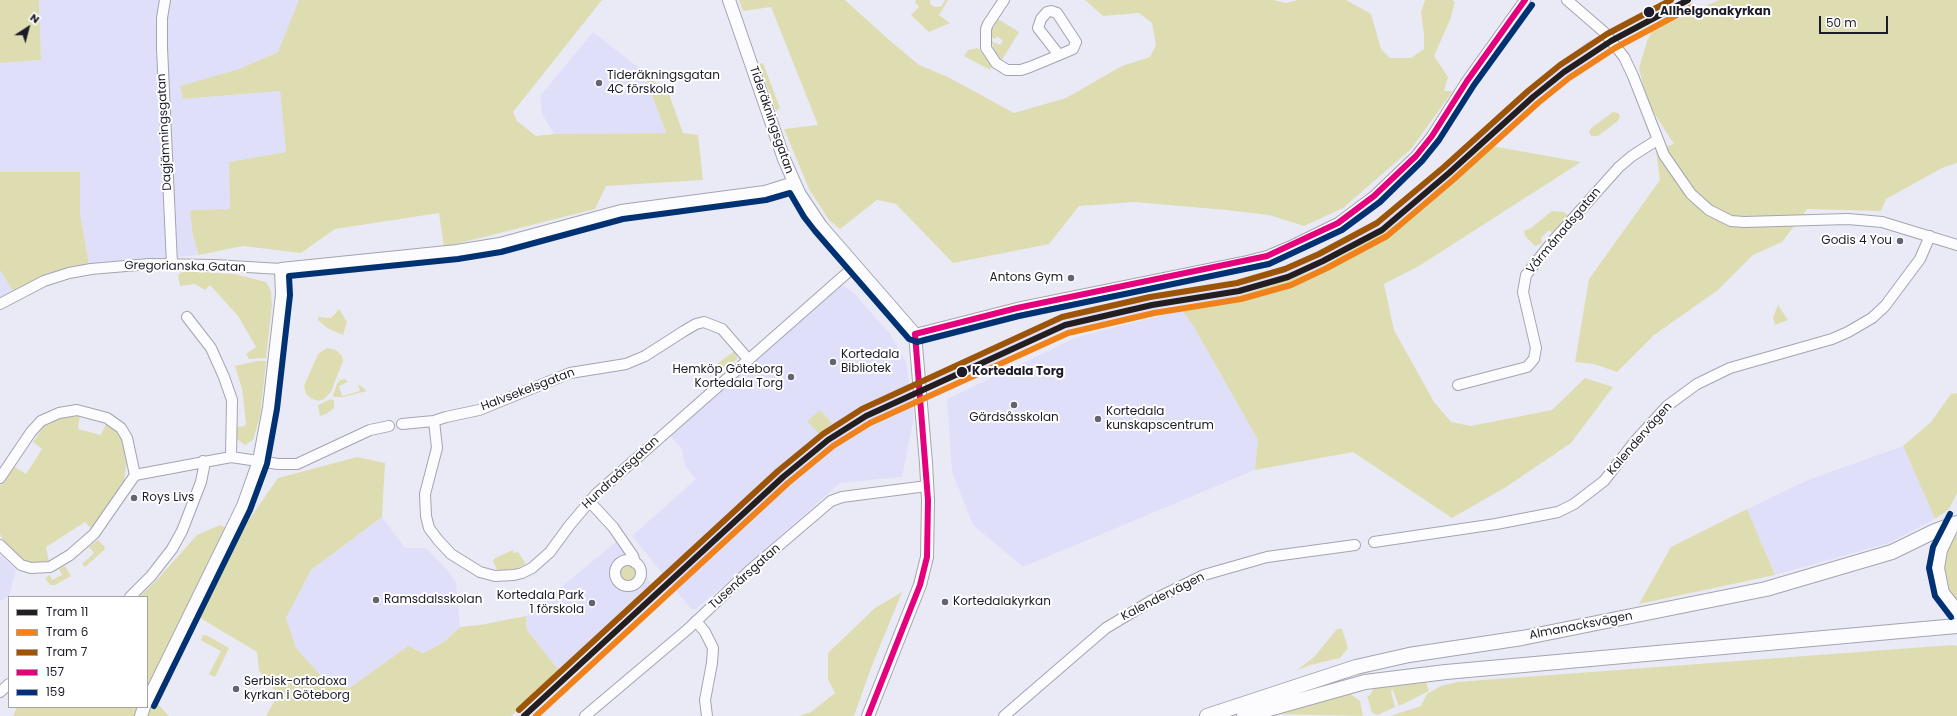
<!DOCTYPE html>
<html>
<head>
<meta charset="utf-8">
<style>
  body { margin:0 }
  #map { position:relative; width:1957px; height:716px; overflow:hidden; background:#eaeaf7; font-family:Poppins,sans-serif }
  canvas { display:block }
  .legend { position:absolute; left:8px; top:596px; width:140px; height:112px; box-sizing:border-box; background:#fff; border:1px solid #a4a4a9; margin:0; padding:5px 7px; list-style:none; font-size:12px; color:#1c1b29 }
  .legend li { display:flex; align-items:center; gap:8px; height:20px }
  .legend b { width:20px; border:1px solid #a4a4a9 }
  .north { position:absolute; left:8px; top:8px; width:40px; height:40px; -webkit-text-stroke:3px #fff; paint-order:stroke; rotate:36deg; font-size:11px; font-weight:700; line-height:16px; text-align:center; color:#1c1b29 }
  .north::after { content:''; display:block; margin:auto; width:14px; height:18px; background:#1c1b29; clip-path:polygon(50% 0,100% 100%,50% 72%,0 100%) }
  .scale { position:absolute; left:1819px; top:16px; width:69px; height:18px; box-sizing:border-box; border:2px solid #1c1b29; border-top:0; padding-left:5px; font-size:12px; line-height:14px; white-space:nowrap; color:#1c1b29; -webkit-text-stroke:3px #fff; paint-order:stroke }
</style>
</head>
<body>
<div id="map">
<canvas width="1957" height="716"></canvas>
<ul class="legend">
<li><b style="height:5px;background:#231f20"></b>Tram 11</li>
<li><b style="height:5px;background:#ef821a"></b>Tram 6</li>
<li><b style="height:5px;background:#9c5506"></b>Tram 7</li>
<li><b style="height:5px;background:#e5007d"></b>157</li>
<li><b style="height:5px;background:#003273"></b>159</li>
</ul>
<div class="north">N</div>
<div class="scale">50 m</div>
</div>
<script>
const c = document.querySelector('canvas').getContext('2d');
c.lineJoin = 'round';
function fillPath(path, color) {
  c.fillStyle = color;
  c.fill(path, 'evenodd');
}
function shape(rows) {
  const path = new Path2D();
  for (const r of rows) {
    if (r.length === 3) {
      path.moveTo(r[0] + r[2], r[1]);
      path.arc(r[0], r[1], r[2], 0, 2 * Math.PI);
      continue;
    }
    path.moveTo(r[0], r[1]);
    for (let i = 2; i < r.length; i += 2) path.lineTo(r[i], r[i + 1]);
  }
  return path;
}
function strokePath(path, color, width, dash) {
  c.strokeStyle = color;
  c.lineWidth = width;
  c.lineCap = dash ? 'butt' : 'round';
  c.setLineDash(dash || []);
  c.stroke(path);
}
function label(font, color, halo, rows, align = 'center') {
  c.font = font + ' Poppins,sans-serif';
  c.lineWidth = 4;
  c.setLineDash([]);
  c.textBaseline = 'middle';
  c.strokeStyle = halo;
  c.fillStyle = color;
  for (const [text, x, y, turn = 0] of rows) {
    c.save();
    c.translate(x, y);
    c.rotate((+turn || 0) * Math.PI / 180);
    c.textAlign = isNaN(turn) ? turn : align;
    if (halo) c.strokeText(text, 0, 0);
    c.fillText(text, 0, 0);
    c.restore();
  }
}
const built = shape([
  [39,0,299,0,278,52,239,69,183,99,280,91,286,152,229,162,230,209,190,210,193,237,199,255,89,265,80,213,80,172,0,172,0,63,41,60],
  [593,32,643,71,666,133,554,134,542,114,540,96],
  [1590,39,1598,54,1540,96,1400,222,1316,270,1232,298,1176,305,1067,329,1013,351,1009,356,975,372,973,368,929,390,928,378,1028,332,1061,318,1110,303,1228,285,1291,267,1355,233,1386,213,1458,153,1499,113],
  [0,270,13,291,0,301],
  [839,283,853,292,890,334,906,362,914,417,902,477,840,483,742,570,696,609,691,609,632,536,696,479,685,466,682,449,669,435],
  [1182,310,1194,327,1258,440,1255,470,1023,567,973,525,952,472,947,399,1077,337],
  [1903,446,1935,519,1889,543,1775,575,1747,509,1808,480],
  [382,517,405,548,426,548,445,567,456,582,460,627,444,642,423,653,408,646,348,689,324,679,296,648,286,618,311,570],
  [617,541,657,590,561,673,527,630,526,616],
  [0,555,16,570,9,596,0,601]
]);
const green = shape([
  [0,0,39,0,41,60,0,63],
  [299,0,602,0,513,112,517,121,536,136,554,134,666,133,643,71,659,86,665,83,683,133,698,135,703,180,606,186,595,209,444,247,439,213,335,229,301,253,243,246,199,255,193,237,190,210,230,209,229,162,286,152,280,91,183,99,180,86,239,69,278,52],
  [739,0,845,0,888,39,919,65,948,77,1014,113,1066,98,1122,66,1150,57,1156,45,1152,23,1139,13,1103,16,1085,0,1273,0,1286,3,1298,0,1346,0,1371,14,1381,49,1390,58,1411,58,1424,49,1424,34,1421,12,1425,0,1452,0,1455,2,1450,20,1434,56,1448,77,1444,91,1453,91,1411,149,1343,208,1304,226,1269,215,1226,210,1135,202,1079,206,1049,244,953,263,896,204,877,200,840,229,829,220,809,189,784,129,818,125,771,7,743,11],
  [916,0,930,0,930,4,935,7,942,6,945,0,948,0,939,15,950,23,929,32,911,15,919,7,915,2],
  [1719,0,1957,0,1957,163,1942,168,1886,199,1881,211,1807,209,1782,242,1753,255,1718,290,1654,335,1617,372,1594,364,1575,362,1589,279,1660,180,1656,150,1674,144,1654,113,1645,92,1639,68,1647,41,1652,31],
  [998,19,1019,32,1002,60,996,54,992,44,991,41,1000,45,1003,41,997,36,995,39,991,37,992,30],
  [978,48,992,66,990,70,964,56,968,50],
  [763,63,780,108,776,111,759,64],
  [1613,112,1618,113,1620,116,1618,121,1598,136,1591,136,1589,132,1591,128],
  [1486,145,1581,162,1419,266,1384,284,1394,330,1434,402,1451,422,1471,426,1552,410,1585,378,1613,387,1571,443,1506,487,1452,518,1353,452,1255,470,1258,440,1194,327,1182,310,1232,298,1316,270,1400,222],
  [0,172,80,172,80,213,89,265,50,273,13,291,0,270],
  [1552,211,1564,212,1568,215,1552,233,1549,230,1541,238,1542,243,1535,246,1525,236,1524,231,1531,228],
  [185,271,234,274,266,282,271,291,272,305,266,358,249,359,246,354,256,347,238,316,210,285,205,290,195,284,180,286,178,276,180,273],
  [1778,305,1788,320,1775,325,1773,317],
  [339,309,347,322,343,335,327,328,318,320,318,317,331,318],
  [327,348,336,350,342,356,343,361,331,392,324,399,319,401,312,399,306,394,304,386,318,354],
  [735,351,737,353,737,359,722,373,715,365],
  [257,361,266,361,266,363,260,416,253,440,245,445,237,439,237,427,245,426,246,423,242,389,235,366],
  [345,379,348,382,339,386,342,396,360,391,358,384,367,391,343,397,334,397,333,395,337,384,340,380],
  [1957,393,1957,493,1949,509,1935,519,1903,446,1931,422,1951,394],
  [331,399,334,401,334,408,326,414,320,416,318,405],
  [820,410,832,423,819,434,807,421],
  [80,415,78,429,101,435,106,424,114,428,123,440,127,459,124,481,100,521,91,528,85,522,46,547,49,562,39,564,25,562,5,544,0,534,0,486,13,466,26,474,42,449,33,442,44,426,61,417],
  [357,457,385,463,382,517,311,570,286,618,296,648,324,679,348,689,408,646,423,653,444,642,460,627,480,625,526,616,527,630,561,673,511,716,266,716,278,695,259,671,257,652,197,616,156,702,169,716,13,716,17,707,147,707,147,597,139,597,155,582,197,535,220,525,239,534,278,478],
  [1747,509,1775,575,1639,604,1671,547],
  [1957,534,1957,606,1950,599,1941,568,1947,547],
  [98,540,105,547,104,550,85,567,82,564,94,553,89,547],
  [513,550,513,553,518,552,526,564,515,569,497,570,493,561,495,558],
  [628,573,9],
  [65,566,71,576,55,585,50,585,45,578,50,575,52,580,62,575,59,569],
  [902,592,871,668,854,716,799,716,811,712,835,693,828,679,828,653,875,608],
  [1337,629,1342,629,1348,648,1340,658,1310,665,1296,671,1314,657],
  [203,635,206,635,229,648,215,677,209,674,221,651,202,641,201,639],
  [1952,645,1957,646,1957,716,1390,716,1421,706,1427,694,1441,686,1457,682],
  [1426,682,1429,691,1399,706,1392,688,1391,692,1395,707,1378,715,1372,713,1367,695,1369,696,1374,688],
  [1349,693,1360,701,1363,716,1276,714]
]);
const minor = shape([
  [165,0,162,18,162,48,172,264],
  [1004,0,988,24,986,29,986,48,996,63,1007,70,1021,70,1030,67,1059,55,1073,49,1076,42,1057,13,1051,11,1047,12,1041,19,1038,28,1059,55],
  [1567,0,1604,32,1624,57,1633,76,1664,155,1691,194,1709,210,1731,221,1744,222,1848,219,1882,222,1957,245],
  [0,304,44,281,69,273,91,269,149,264,214,265,281,269],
  [187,317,211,348,224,377,232,400,231,457],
  [915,334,1017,308,1243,262,1267,256,1293,245,1338,223,1374,196,1416,156,1432,136,1467,81,1525,0],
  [1458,385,1527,367,1534,359,1536,348,1523,292,1526,275,1552,242,1619,167,1632,156,1657,140],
  [434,421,437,448,425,494,426,516,429,528,438,540,451,554,480,572,495,576,514,575,522,573,532,568,550,552,569,526,596,494,856,265],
  [402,424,434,421,446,417,479,410,570,373,626,364,645,356,684,331,696,324,704,322,722,329,748,359],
  [135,475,231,457,278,464,297,464,370,430,389,426],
  [0,478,31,432,41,421,59,413,77,410,107,418,121,428,127,438,135,475,94,534,70,555,50,567,31,568,21,565,0,545],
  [589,501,613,527,633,556,635,563],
  [1374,542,1496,524,1558,512,1574,504,1604,481,1636,440,1667,406,1697,384,1730,368,1832,339,1848,332,1872,318,1885,306,1920,259,1930,236],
  [628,573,13],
  [130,597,151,576,172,549,182,531,201,482,204,467,203,461],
  [696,621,705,632,713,648,712,663,705,700,707,716],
  [0,692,9,684],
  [585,716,688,629,749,571,831,501,842,497,927,486],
  [1004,716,1106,628,1151,601,1204,575,1267,557,1355,545]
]);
const tertiary = shape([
  [729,0,784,159,799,193,821,226,915,334,926,463,928,500,927,557,920,585,868,716],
  [147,702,243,506,259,461,269,408,282,294,281,269,457,251,500,244,621,211,765,192,794,183],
  [141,716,144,707]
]);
const secondary = shape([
  [1952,525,1940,550,1937,568,1942,593,1957,612],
  [1207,716,1356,667,1409,655,1522,638,1766,589,1892,552,1935,531,1957,523],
  [1244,716,1365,682,1446,672,1957,626]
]);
const bus1 = shape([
  [915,334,1017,308,1267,256,1338,223,1374,196,1416,156,1432,136,1467,81,1525,0],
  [868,716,920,585,927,557,928,500,915,334]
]);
const bus2 = shape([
  [1950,514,1933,547,1929,568,1935,596,1951,617],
  [154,706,250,510,267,464,277,409,290,295,289,276,458,259,501,252,623,219,766,200,790,193,804,217,815,231,909,339,917,342,1019,316,1269,264,1342,230,1380,202,1422,161,1439,140,1474,85,1532,5]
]);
const tram1 = shape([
  [524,716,783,477,828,440,866,416,1065,325,1152,305,1239,291,1288,277,1323,261,1382,230,1449,173,1533,97,1564,72,1611,41,1688,0]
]);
const tram2 = shape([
  [536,716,788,483,833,446,870,423,1068,333,1154,313,1241,299,1291,285,1327,268,1387,236,1454,179,1538,103,1569,78,1615,48,1692,7]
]);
const tram3 = shape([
  [519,710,778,471,823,434,862,409,1062,317,1150,297,1237,283,1285,269,1319,254,1377,223,1444,167,1528,91,1560,65,1607,34,1671,0]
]);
const markers = [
  [1649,12,6,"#1c1b29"],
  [599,83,4,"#646371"],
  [1900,241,4,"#646371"],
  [1071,278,4,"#646371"],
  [833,362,4,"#646371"],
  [962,372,6,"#1c1b29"],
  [791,377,4,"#646371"],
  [1014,405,4,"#646371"],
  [1098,419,4,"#646371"],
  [134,498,4,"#646371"],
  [376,600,4,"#646371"],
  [945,602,4,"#646371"],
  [592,603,4,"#646371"],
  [236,689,4,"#646371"]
];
const stopNames = [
  ["Allhelgonakyrkan",1660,12],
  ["Kortedala Torg",972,372]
];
const poiNames = [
  ["Tideräkningsgatan",607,76],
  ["4C förskola",607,90],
  ["Godis 4 You",1892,241,"right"],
  ["Antons Gym",1063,278,"right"],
  ["Kortedala",841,355],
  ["Bibliotek",841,369],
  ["Hemköp Göteborg",783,370,"right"],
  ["Kortedala Torg",783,384,"right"],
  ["Kortedala",1106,412],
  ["kunskapscentrum",1106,426],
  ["Gärdsåsskolan",1014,418,"center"],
  ["Roys Livs",142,498],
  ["Kortedala Park",584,596,"right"],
  ["1 förskola",584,610,"right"],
  ["Ramsdalsskolan",384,600],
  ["Kortedalakyrkan",953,602],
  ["Serbisk-ortodoxa",244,682],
  ["kyrkan i Göteborg",244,696]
];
const streetNames = [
  ["Tideräkningsgatan",771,120,71],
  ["Dagjämningsgatan",165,132,-93],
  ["Vårmånadsgatan",1564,231,-50],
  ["Gregorianska Gatan",185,267,1],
  ["Halvsekelsgatan",528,390,-21],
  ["Kalendervägen",1640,439,-49],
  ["Hundraårsgatan",621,473,-43],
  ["Tusenårsgatan",745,577,-42],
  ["Kalendervägen",1163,597,-27],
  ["Almanacksvägen",1581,626,-11]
];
fillPath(built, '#e0dffa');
fillPath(green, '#deddb2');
strokePath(minor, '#a4a4b1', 12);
strokePath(tertiary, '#a4a4b1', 14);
strokePath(secondary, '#a4a4b1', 16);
strokePath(minor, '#fcfcfe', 10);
strokePath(tertiary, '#fcfcfe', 12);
strokePath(secondary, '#fcfcfe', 14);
strokePath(bus1, '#e5007d', 6);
strokePath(bus2, '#003273', 6);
strokePath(tram1, '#231f20', 6);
strokePath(tram2, '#ef821a', 6);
strokePath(tram3, '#9c5506', 6);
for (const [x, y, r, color] of markers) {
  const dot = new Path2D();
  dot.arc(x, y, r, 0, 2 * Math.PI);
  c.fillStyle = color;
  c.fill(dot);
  strokePath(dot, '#fff', 1.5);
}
label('bold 12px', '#1c1b29', '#fff', stopNames, 'left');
label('12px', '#1c1b29', '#fff', poiNames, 'left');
label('12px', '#1c1b29', '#fff', streetNames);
</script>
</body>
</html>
